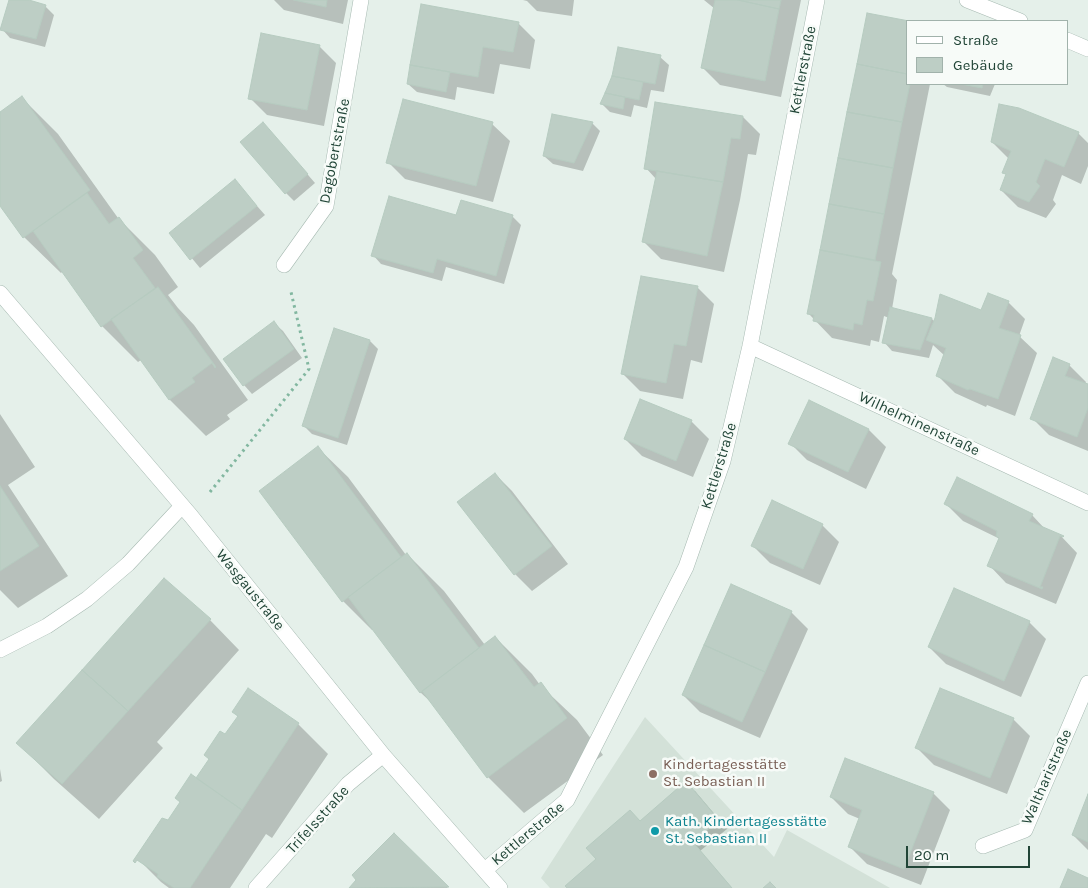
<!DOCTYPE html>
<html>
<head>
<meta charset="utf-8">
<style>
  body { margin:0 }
  #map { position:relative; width:1088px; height:888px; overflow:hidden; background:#e5f0ea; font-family:Karla,sans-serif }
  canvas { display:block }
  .legend { position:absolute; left:906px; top:20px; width:162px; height:65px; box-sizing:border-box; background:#f7fbf8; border:1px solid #a1b2ab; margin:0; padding:6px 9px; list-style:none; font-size:15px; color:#214537 }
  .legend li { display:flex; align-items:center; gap:10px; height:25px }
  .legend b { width:25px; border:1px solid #a1b2ab }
  .scale { position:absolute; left:906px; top:846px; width:124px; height:22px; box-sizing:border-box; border:2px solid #214537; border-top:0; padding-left:6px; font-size:15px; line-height:18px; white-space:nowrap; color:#214537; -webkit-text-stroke:4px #f7fbf8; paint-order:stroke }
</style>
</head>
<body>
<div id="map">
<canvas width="1088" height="888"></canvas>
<ul class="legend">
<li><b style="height:6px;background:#fff"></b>Straße</li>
<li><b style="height:14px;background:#bdcec5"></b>Gebäude</li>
</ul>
<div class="scale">20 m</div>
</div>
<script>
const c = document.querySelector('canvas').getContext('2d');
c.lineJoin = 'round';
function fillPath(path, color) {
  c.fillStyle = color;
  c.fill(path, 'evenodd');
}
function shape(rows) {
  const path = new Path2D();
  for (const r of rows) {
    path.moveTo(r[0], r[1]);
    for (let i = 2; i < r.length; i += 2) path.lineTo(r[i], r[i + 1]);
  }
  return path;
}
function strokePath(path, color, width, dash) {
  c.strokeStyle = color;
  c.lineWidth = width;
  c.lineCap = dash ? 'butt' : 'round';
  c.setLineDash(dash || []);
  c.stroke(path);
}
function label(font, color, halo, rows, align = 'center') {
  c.font = font + ' Karla,sans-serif';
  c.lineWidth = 5;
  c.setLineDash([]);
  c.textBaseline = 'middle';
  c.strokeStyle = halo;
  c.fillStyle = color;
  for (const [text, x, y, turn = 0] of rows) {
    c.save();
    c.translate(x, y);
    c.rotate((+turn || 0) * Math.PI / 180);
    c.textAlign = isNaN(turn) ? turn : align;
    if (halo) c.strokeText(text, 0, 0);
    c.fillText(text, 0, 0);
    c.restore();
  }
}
const built = shape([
  [645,717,774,857,787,830,890,888,550,888,541,878]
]);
const shadow = shape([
  [10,0,24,0,45,6,54,15,45,47,10,38,2,29],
  [274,0,348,0,343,24,284,10],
  [523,0,574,0,572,16,537,11,527,1],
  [704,0,801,0,781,97,720,85,703,68,715,9],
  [868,14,907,84,930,84,892,274,897,280,892,309,932,319,935,322,981,312,1008,302,1025,319,1019,336,1037,353,1015,416,987,405,986,407,955,393,938,376,945,356,933,345,929,358,892,351,884,342,889,318,884,316,879,342,871,340,870,346,832,338,809,314],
  [518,23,535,40,530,69,500,64,494,94,457,87,455,100,417,92,408,84],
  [319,46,336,63,324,126,267,115,250,98],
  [660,57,669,65,664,92,651,90,647,108,634,105,631,117,610,112,601,103,613,76],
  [943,84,995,84,990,96,947,87],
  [22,98,58,134,118,218,155,255,178,287,168,295,178,308,194,325,248,400,227,415,230,419,206,436,170,400,141,360,138,362,102,326,63,271,61,273,24,237,0,203,0,113],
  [743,117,760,134,756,155,748,154,740,200,724,272,661,259,644,242,656,179,646,168],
  [592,123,600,131,583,171,553,164,544,156],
  [492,124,510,141,493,202,405,179,388,162],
  [271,132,315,183,294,201,286,193],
  [1078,133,1088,143,1088,166,1081,184,1062,175,1053,200,1056,204,1046,218,1018,207,1001,190,1007,175,1004,172,1009,159,992,142],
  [235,181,265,215,200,268,171,233],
  [512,216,521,225,504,284,446,267,442,281,381,264,373,255,457,217],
  [697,287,714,304,702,363,691,360,683,399,640,391,623,374],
  [274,323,283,331,302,358,252,394,244,385],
  [370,341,378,349,347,445,312,434,303,425],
  [1069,365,1086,382,1085,385,1088,386,1088,451,1049,435,1032,418],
  [641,401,692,422,709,439,693,477,642,456,625,439],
  [810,401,869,430,886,447,866,489,807,460,790,443],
  [0,414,35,467,8,485,68,576,18,608,0,590],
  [318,448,348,477,406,555,407,554,444,591,485,645,495,637,532,674,540,685,577,720,603,755,524,813,488,777,434,705,420,692,374,629,372,630,343,601],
  [495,474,512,491,568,564,532,591,515,574,459,502],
  [946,504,1032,515,1045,529,1060,535,1077,553,1056,604,1006,583,989,565,1000,539,963,521],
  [822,525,839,542,820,585,770,563,753,546],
  [791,612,808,629,760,738,700,712,683,695],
  [210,620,239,650,157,742,163,748,99,819,54,779,18,743],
  [1029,622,1046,639,1021,697,946,664,929,647],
  [234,712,298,724,328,754,272,838,266,834,230,888,169,888,161,882,137,858,168,822,238,717],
  [1013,719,1030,736,1007,794,934,765,917,748],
  [0,769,2,781,0,782],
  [695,791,727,829,700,851,732,888,569,888,640,822],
  [933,793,950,810,921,885,867,864,850,847,860,819,848,814,831,797],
  [1088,798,1088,850,1073,835],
  [394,835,448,888,351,888]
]);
const building = shape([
  [9,0,29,0,46,5,36,39,0,30,9,0],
  [294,0,327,0,326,7,294,0],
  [715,0,738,0,779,9,765,81,701,68,715,0],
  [738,0,781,0,779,9,738,0],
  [421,4,519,22,513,52,483,47,478,77,410,65,421,4],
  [867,13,909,21,907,21,907,74,857,64,867,13],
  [261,33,320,45,307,110,248,99,261,33],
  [618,47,661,55,655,84,612,76,618,47],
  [857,64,907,74,907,84,910,84,902,122,847,112,857,64],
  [410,65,450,72,446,92,407,84,410,65],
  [612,76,643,82,639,100,605,93,612,76],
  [961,84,983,84,982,88,961,84],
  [605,93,625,97,623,109,600,104,605,93],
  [22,96,90,190,23,238,0,206,0,112,22,96],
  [403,99,493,122,476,186,386,163,403,99],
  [655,102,743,116,740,139,731,138,723,182,644,169,655,102],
  [999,104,1019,108,1079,132,1064,167,1045,159,1036,182,1040,186,1029,202,1000,190,1006,174,1002,173,1011,151,991,142,999,104],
  [847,112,902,122,893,168,838,158,847,112],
  [552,114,593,122,574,163,543,156,552,114],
  [263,122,308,174,285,194,240,142,263,122],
  [838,158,893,168,884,214,829,204,838,158],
  [657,171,723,182,707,256,642,242,657,171],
  [235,179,257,206,190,260,169,233,235,179],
  [87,193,109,224,119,217,143,250,133,258,155,288,101,327,33,231,87,193],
  [389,196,456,215,461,200,513,215,496,276,437,259,433,273,371,256,389,196],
  [829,204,884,214,875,260,820,250,829,204],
  [820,250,881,262,873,301,867,300,862,325,854,323,853,330,813,321,814,315,807,314,820,250],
  [641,276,698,286,686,346,674,344,666,383,621,374,641,276],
  [158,287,216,367,215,368,212,363,192,378,195,382,169,400,111,319,158,287],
  [988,293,1009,301,999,328,1021,335,998,399,970,389,968,390,936,376,946,348,926,340,935,318,940,294,981,310,988,293],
  [890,307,932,318,920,350,882,343,890,307],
  [274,321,294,349,243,386,223,359,274,321],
  [334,328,370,340,338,438,302,426,334,328],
  [1053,357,1070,364,1065,376,1088,384,1088,408,1077,437,1030,419,1053,357],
  [640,399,692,420,676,461,624,439,640,399],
  [809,400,869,429,848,472,788,444,809,400],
  [318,446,401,557,342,602,259,491,318,446],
  [495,473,552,546,514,575,457,502,495,473],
  [957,477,1033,514,1029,521,1064,536,1063,537,1060,536,1040,587,1043,587,1042,589,987,566,999,538,996,536,997,531,944,504,957,477],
  [0,486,39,546,0,571,0,486],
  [772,500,823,524,803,569,751,546,772,500],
  [407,553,479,648,420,693,348,597,407,553],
  [164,578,211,619,128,711,82,670,164,578],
  [731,584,792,611,765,672,704,645,731,584],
  [954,588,1030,621,1004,681,928,647,954,588],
  [495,636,534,687,541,682,567,718,487,778,422,691,495,636],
  [704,645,765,672,742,722,682,695,704,645],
  [82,670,128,711,62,784,16,743,82,670],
  [248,688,299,723,242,810,196,778,209,759,204,755,220,731,225,734,238,716,232,712,248,688],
  [940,688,1014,718,990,778,915,748,940,688],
  [845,758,934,792,904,869,848,847,862,810,830,797,845,758],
  [191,774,242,810,190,888,174,888,157,877,158,874,137,860,135,863,133,861,162,818,168,820,180,802,175,798,191,774],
  [686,781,719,820,693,842,732,888,567,888,565,886,596,859,586,848,630,810,640,821,686,781],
  [1088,794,1088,842,1072,835,1088,794],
  [394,833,449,887,349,888,356,880,352,875,394,833],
  [1068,869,1088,878,1088,888,1060,888,1068,869],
  [770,882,776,888,763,888,770,882]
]);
const path = shape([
  [210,492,309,369,291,292]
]);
const street = shape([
  [967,0,1020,21],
  [1067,40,1088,49],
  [284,265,326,206,361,0],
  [0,293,191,516,383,755,500,888],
  [750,346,1088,503],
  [0,650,47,626,87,599,128,564,182,506],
  [983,846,1025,830,1088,683],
  [485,870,567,800,686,567,723,461,750,346,817,0],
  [256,888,348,784,383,755]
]);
const markers = [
  [653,774,5,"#8d6e63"],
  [655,831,5,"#0f9aa8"]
];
const streetNames = [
  ["Kettlerstraße",803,70,-79],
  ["Dagobertstraße",335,151,-79],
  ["Wilhelminenstraße",919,424,25],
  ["Kettlerstraße",719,466,-73],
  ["Wasgaustraße",250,590,51],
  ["Waltharistraße",1047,777,-66],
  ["Trifelsstraße",318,820,-48],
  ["Kettlerstraße",528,834,-40]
];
const educationNames = [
  ["Kindertagesstätte",663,765],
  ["St. Sebastian II",663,782]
];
const cultureNames = [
  ["Kath. Kindertagesstätte",665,822],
  ["St. Sebastian II",665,839]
];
fillPath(built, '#d3e1d8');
fillPath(shadow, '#0003');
fillPath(building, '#bdcec5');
strokePath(building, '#b6cbc0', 1);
strokePath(street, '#a6b9b1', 16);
strokePath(path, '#82b7a0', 3, [2.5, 4]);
strokePath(street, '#fff', 15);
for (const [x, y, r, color] of markers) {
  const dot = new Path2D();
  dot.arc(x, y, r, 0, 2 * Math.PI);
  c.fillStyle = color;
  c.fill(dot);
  strokePath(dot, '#f7fbf8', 2);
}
label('15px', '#214537', '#f7fbf8', streetNames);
label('15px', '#785e54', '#f7fbf8', educationNames, 'left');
label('15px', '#0d838f', '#f7fbf8', cultureNames, 'left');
</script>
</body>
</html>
